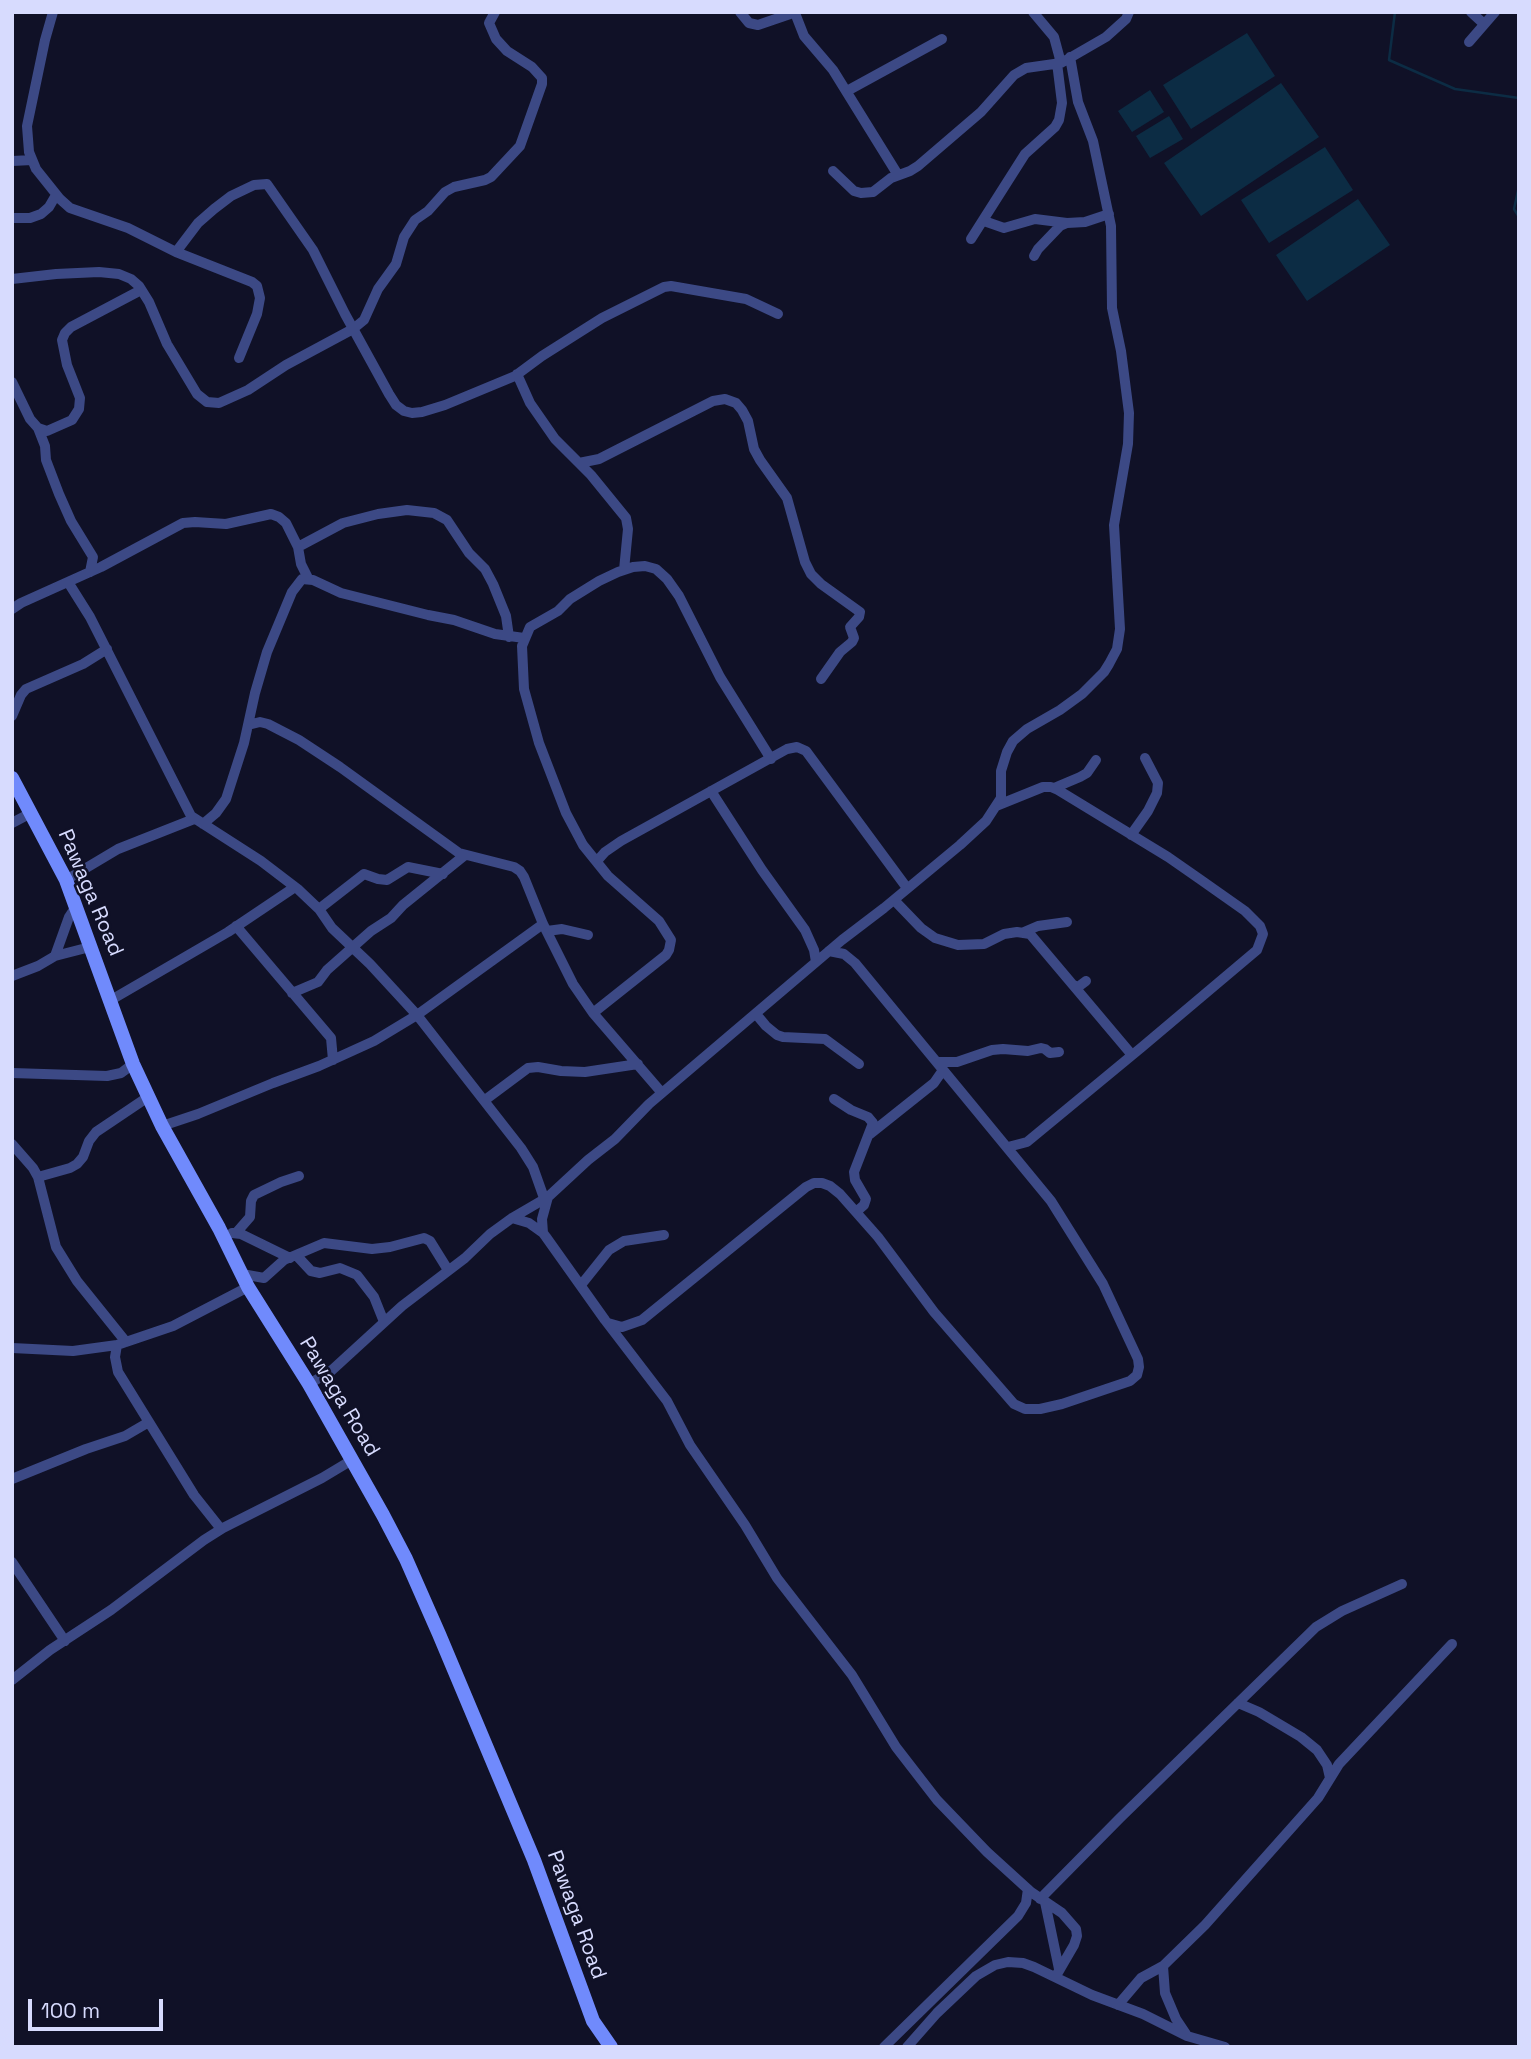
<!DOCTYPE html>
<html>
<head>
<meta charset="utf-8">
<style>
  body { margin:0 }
  #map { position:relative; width:1531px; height:2059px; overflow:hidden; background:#101127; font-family:"Space Grotesk",sans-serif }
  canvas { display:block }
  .frame { position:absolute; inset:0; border:14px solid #d7dbfe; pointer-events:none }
  .scale { position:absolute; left:28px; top:1999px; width:135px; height:32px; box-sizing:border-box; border:4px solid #d7dbfe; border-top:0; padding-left:9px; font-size:21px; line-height:24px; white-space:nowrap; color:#d7dbfe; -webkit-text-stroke:5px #101127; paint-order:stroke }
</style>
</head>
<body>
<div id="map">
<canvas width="1531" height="2059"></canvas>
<div class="frame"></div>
<div class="scale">100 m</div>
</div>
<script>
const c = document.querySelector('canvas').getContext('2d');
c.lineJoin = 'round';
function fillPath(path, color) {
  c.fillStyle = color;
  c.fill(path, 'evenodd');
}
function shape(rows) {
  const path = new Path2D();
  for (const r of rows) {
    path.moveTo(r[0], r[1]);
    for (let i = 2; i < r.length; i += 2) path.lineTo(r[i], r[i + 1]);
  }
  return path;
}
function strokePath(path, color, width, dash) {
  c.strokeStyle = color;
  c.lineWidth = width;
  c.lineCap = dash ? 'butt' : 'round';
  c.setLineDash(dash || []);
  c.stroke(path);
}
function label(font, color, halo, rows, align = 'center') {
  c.font = font + ' "Space Grotesk",sans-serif';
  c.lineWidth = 5;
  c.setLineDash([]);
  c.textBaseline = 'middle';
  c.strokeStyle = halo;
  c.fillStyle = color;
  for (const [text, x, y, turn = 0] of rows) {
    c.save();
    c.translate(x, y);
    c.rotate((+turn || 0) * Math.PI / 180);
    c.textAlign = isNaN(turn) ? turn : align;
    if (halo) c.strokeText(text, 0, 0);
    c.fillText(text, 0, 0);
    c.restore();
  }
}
const water = shape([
  [1247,33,1275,76,1191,129,1163,85],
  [1281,83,1319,137,1201,216,1164,163],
  [1150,90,1164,112,1132,132,1118,111],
  [1169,116,1183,139,1150,158,1136,136],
  [1325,147,1353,190,1269,243,1241,200],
  [1358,199,1390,245,1307,301,1276,255]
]);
const stream = shape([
  [1395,12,1389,60,1455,89,1519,98],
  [1519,186,1514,209,1519,217]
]);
const minor = shape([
  [53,12,45,40,27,126,29,152,36,169,60,199,70,208,128,228,176,252,252,282,257,286,260,298,257,314,239,358],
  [740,12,749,23,758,25,796,12],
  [1033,12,1054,37,1061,63],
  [1471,12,1484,24],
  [795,13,804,36,833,70,898,175],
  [1469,42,1495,12],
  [847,91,942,39],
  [12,161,32,160],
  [833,171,854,191,861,193,873,192,891,178,910,171,918,166,981,112,1014,75,1026,68,1061,63,1106,37,1126,19,1129,12],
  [12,218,30,218,41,214,49,207,56,195],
  [984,221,1004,228,1035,219,1067,223],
  [971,239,1025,154,1055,127,1059,120,1062,103,1057,63],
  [176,252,198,223,214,209,231,196,254,185,267,184,313,250,345,314,389,394,396,405,404,411,412,413,422,412,445,405,515,376,542,356,602,318,664,287,671,286,746,299,778,314],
  [1034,256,1038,249,1060,226,1067,223,1085,222,1109,214],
  [12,279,56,274,99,272,119,274,131,279,139,286,149,302,167,344,197,394,207,402,219,403,248,390,286,365,353,329,364,320,378,289,396,264,404,237,415,220,428,211,445,192,454,187,485,180,491,177,520,146,542,84,542,78,532,67,507,51,496,39,489,23,495,12],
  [517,374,530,403,555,439,591,475,626,518,628,529,624,570],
  [12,382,30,419,38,428,47,431,72,420,79,409,80,398,67,365,62,340,65,333,71,327,141,290],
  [38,428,45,446,46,460,59,494,71,521,93,557,90,572],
  [579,463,599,459,713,401,725,399,736,403,742,410,748,421,754,449,760,460,787,498,805,562,811,574,821,584,860,612,859,617,850,627,854,638,852,642,840,652,821,679],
  [298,547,343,523,378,514,407,510,434,513,447,520,469,553,485,569,493,584,506,616,509,637],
  [68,582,90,617,191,816,261,861,299,890,319,909,332,928,370,964,417,1015,521,1148,533,1167,544,1198],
  [12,609,21,603,101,567,183,523,195,522,226,524,271,514,279,517,286,523,298,547,301,564,308,578],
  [12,716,21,695,26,689,83,664,107,649],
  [248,725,260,722,268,724,299,740,340,767,459,853,514,867,520,871,524,877,543,924,573,984,593,1013,662,1093],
  [1054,788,1080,777,1087,773,1096,760],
  [711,791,762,870,805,930,814,950,816,962],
  [996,806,1043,787,1051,787,1058,790,1168,857,1201,880,1245,911,1260,926,1263,934,1257,950,1142,1047,1027,1142,1008,1147],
  [12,823,31,813],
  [203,824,216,813,226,799,244,743,255,693,267,652,292,592,302,579,313,580,341,593,428,615,454,620,495,634,524,638],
  [1131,835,1148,811,1157,793,1158,783,1145,758],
  [597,861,605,852,621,841,787,749,797,747,806,751,907,888],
  [66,880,118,849,194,819],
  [894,900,921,928,935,938,958,945,984,944,1004,934,1017,932,1030,934,1073,985,1078,987,1086,981],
  [319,909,364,874,378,879,387,880,408,867,443,874],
  [236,926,331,1038,333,1060],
  [547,931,562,929,588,935],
  [1024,932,1038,926,1067,922],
  [55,956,90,947],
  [12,976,38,966,55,956,69,917,75,908],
  [1073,985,1132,1055],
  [292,993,318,982,327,970,371,931,391,918,403,905,465,855],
  [111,1000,228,932,295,887],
  [593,1013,666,955,669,950,671,940,659,921,608,876,583,845,566,813,539,743,524,689,522,646,530,627,558,611,570,599,599,581,618,572,633,567,645,566,656,569,667,579,679,596,720,677,771,759],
  [756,1014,766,1026,777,1035,783,1037,825,1039,859,1064],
  [937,1062,957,1062,992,1050,1003,1049,1028,1051,1041,1048,1045,1049,1050,1053,1059,1052],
  [12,1073,107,1076,121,1073,133,1064],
  [834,1099,851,1110,868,1117,873,1123,854,1172,855,1180,866,1199,864,1205,856,1212],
  [485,1100,528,1068,538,1067,561,1071,585,1072,638,1064],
  [162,1126,198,1114,273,1083,319,1066,374,1041,417,1015,543,924],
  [870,1134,934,1083,943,1070],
  [12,1144,33,1168,38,1177,56,1247,77,1281,126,1342],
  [38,1177,70,1168,77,1164,83,1157,89,1141,96,1132,148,1097],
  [548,1197,542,1219,543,1233,546,1237,605,1320,667,1401,690,1445,745,1525,777,1578,852,1675,896,1747,937,1800,987,1852,1031,1892,1062,1913,1076,1929,1077,1936,1074,1945,1056,1976],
  [512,1218,529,1223,543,1233],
  [232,1233,241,1234,290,1258],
  [236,1233,250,1217,251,1201,254,1195,281,1182,299,1176],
  [297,1256,311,1271,320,1273,340,1268,357,1275,374,1297,384,1322],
  [242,1274,264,1278,284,1260,324,1243,372,1249,390,1247,424,1238,430,1241,448,1270],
  [581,1285,609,1250,624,1241,664,1235],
  [608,1323,622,1327,642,1320,806,1187,814,1183,822,1183,830,1186,840,1194,878,1237,934,1312,1014,1404,1025,1409,1040,1409,1062,1404,1130,1381,1137,1375,1139,1367,1138,1359,1103,1284,1051,1201,855,963,844,954,829,951],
  [117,1345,115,1357,118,1372,194,1495,221,1529],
  [12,1348,73,1351,117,1345,173,1326,248,1287],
  [309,1384,331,1371,402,1306,465,1258,490,1234,512,1218,548,1197,588,1160,615,1139,649,1104,842,940,884,908,960,845,986,821,1001,798,1001,771,1007,752,1013,741,1027,729,1060,710,1082,694,1104,672,1109,664,1117,649,1120,629,1114,525,1128,444,1129,413,1121,351,1112,308,1111,226,1093,141,1078,102,1070,57],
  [12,1479,86,1449,125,1436,149,1422],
  [12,1562,65,1641],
  [12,1680,50,1650,111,1610,204,1540,223,1528,322,1478,352,1460],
  [1238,1703,1259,1712,1301,1737,1317,1750,1327,1765,1330,1778],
  [1040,1899,1120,1818,1316,1627,1342,1611,1402,1584],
  [1045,1902,1059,1969],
  [1163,1966,1165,1993,1176,2019,1186,2034],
  [1118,2005,1141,1978,1163,1966,1205,1925,1318,1798,1339,1764,1452,1644],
  [884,2047,1018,1916,1026,1903,1028,1889],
  [907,2047,937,2013,976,1976,995,1965,1008,1962,1023,1963,1034,1967,1092,1995,1143,2014,1187,2036,1225,2047]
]);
const secondary = shape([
  [12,778,66,880,133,1064,162,1126,219,1228,248,1287,309,1384,383,1515,406,1559,439,1634,534,1860,593,2021,611,2047]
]);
const streetNames = [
  ["Pawaga Road",90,893,67],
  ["Pawaga Road",339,1397,59],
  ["Pawaga Road",576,1915,70]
];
fillPath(water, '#0c2c44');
strokePath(stream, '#0c2c44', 2.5);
strokePath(minor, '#3c4985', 10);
strokePath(secondary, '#708afc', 14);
label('21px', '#d7dbfe', '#101127', streetNames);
</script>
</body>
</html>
